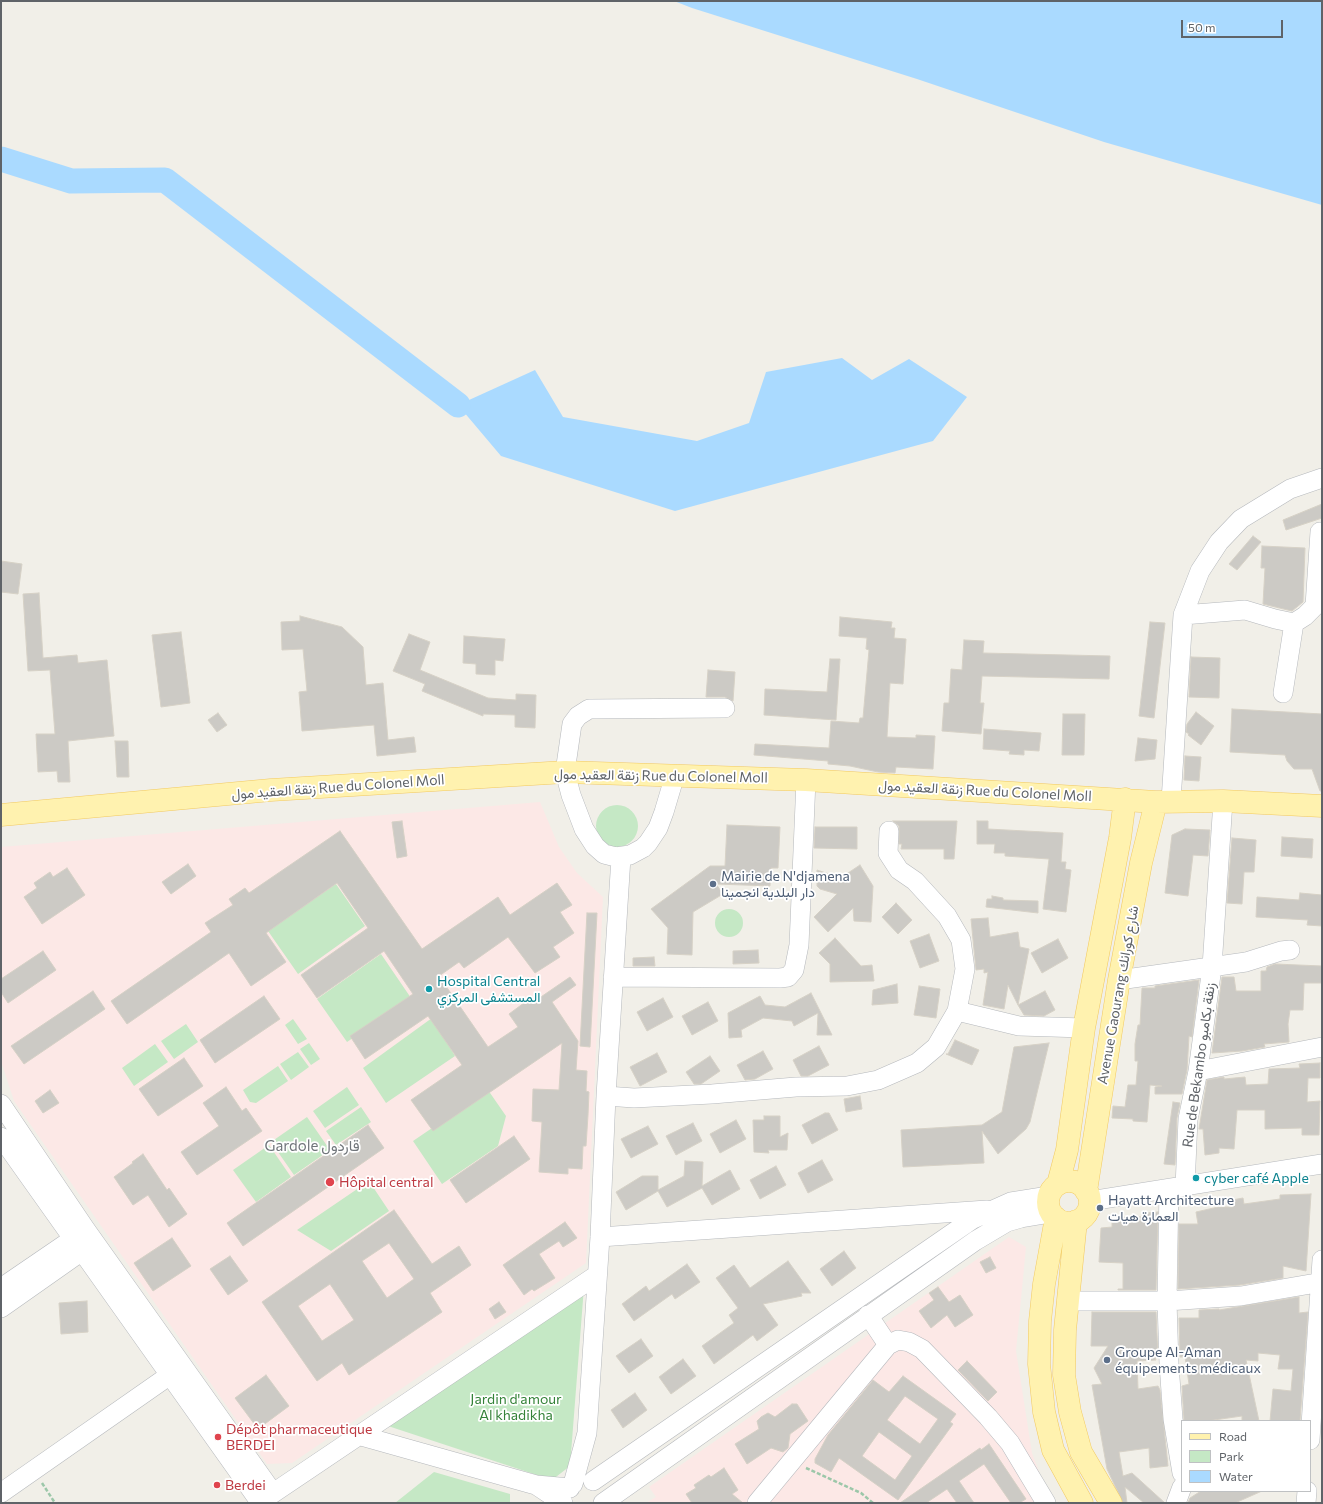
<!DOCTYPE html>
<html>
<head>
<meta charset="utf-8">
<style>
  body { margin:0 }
  #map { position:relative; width:1323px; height:1504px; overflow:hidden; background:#f1efe8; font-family:Commissioner,sans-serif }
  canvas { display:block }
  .frame { position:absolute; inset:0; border:2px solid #5f6368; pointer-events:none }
  .legend { position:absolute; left:1181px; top:1420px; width:130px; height:72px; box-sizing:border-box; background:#fff; border:1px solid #bfc1c3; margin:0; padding:5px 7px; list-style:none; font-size:12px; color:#5f6368 }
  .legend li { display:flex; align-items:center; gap:8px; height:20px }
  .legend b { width:20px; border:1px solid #bfc1c3 }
  .scale { position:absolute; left:1181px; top:20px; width:102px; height:18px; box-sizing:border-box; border:2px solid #5f6368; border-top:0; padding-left:5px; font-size:12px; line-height:14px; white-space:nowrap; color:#5f6368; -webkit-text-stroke:3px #fff; paint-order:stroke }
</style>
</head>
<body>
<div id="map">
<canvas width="1323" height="1504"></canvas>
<div class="frame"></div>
<ul class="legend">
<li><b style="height:5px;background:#fff2af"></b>Road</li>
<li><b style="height:11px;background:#c5e8c5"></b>Park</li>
<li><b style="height:11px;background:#aadaff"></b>Water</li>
</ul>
<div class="scale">50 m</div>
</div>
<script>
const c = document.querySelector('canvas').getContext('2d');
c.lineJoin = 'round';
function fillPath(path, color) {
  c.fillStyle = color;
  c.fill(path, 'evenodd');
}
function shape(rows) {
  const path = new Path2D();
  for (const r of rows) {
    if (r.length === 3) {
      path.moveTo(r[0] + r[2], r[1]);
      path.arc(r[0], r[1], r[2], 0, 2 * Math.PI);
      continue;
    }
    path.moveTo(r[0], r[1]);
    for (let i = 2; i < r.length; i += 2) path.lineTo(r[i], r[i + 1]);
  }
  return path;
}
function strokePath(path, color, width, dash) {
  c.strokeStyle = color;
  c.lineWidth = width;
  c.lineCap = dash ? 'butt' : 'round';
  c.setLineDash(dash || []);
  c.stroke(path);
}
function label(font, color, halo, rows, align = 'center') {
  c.font = font + ' Commissioner,Vazirmatn,sans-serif';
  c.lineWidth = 3.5;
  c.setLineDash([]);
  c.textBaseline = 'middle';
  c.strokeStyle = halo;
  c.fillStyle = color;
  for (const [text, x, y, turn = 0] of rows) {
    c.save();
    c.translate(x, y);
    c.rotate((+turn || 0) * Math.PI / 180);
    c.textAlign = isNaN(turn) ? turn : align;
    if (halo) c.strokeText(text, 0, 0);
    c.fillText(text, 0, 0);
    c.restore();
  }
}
const medical = shape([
  [540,802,559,847,577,873,603,897,586,1263,292,1463,267,1464,14,1101,1,1061,1,847],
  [1009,1237,1026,1247,1016,1351,1032,1453,1048,1496,1053,1503,646,1503,656,1497,649,1487]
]);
const green = shape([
  [617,826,21],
  [336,884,365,926,298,974,268,931],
  [729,923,14],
  [381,954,411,998,347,1042,317,999],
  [432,1018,455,1056,386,1103,363,1068],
  [293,1019,307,1039,298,1044,285,1025],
  [186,1024,198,1042,174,1059,161,1041],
  [309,1043,320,1059,311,1065,300,1049],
  [155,1044,168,1062,134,1086,122,1068],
  [298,1052,309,1067,291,1080,280,1064],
  [278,1066,288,1081,256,1103,250,1102,243,1090],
  [347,1087,359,1105,325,1128,313,1111],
  [488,1090,506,1116,498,1146,442,1184,413,1141],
  [361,1107,371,1122,336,1145,326,1131],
  [307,1117,330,1150,294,1175,271,1142],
  [269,1145,291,1177,256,1202,233,1170],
  [369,1181,389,1211,331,1251,297,1230],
  [584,1287,570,1466,552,1480,388,1426],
  [434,1472,510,1494,510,1503,395,1503]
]);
const water = shape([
  [674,1,1322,1,1322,205,1104,142,917,79,692,8],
  [842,358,872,380,909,359,967,397,933,441,675,511,501,456,458,405,535,370,563,417,697,441,749,423,766,372]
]);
const river = shape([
  [1,159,71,181,165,180,458,405]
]);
const building = shape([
  [1322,504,1322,518,1286,530,1283,520,1322,504],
  [1253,536,1261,542,1237,570,1229,564,1253,536],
  [1262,546,1305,548,1303,602,1292,611,1263,604,1265,568,1261,568,1262,546],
  [1,561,22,564,18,594,1,592,1,561],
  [39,593,43,658,77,655,78,663,107,660,114,736,68,741,70,782,58,782,57,771,38,772,36,734,55,734,50,670,28,671,23,594,39,593],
  [300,616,342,627,363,647,366,685,383,683,388,740,414,737,416,752,377,756,374,725,302,731,299,692,307,691,303,649,282,650,281,622,300,621,300,616],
  [840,617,892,622,891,628,895,628,894,638,906,639,903,684,890,683,887,737,916,738,916,735,935,736,933,769,896,767,895,773,878,772,850,766,828,764,828,761,754,755,755,744,829,748,831,721,859,723,860,718,863,718,869,650,866,649,867,638,839,636,840,617],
  [1150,622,1165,623,1154,718,1139,716,1150,622],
  [181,632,190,703,161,707,152,635,181,632],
  [409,634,430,642,420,670,488,698,516,700,516,694,536,695,535,728,515,727,515,715,483,714,483,716,422,691,425,684,393,671,409,634],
  [464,636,505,639,503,661,495,660,495,675,476,674,476,664,463,663,464,636],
  [964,640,984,641,983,653,1110,656,1109,679,982,676,980,703,984,703,981,734,942,731,944,703,949,703,951,669,962,670,964,640],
  [1191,657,1220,658,1219,698,1189,697,1191,657],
  [830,659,840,659,836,720,764,715,765,689,827,692,830,659],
  [708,670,735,672,733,701,725,697,706,697,708,670],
  [1232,709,1322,714,1322,791,1320,791,1312,769,1294,769,1287,761,1285,755,1230,752,1232,709],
  [1196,712,1214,726,1201,745,1188,735,1189,734,1186,732,1187,724,1196,712],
  [218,713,227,725,217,732,208,720,218,713],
  [1063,714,1085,714,1084,755,1062,755,1063,714],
  [984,729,1041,733,1039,751,1024,750,1024,755,1009,754,1010,751,983,749,984,729],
  [1138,738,1157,740,1155,759,1135,761,1138,738],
  [115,741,128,741,129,777,117,777,115,741],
  [1185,756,1201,757,1199,781,1184,780,1185,756],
  [402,821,407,856,397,858,392,822,402,821],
  [893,821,957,821,954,859,944,859,944,849,901,849,902,844,899,844,899,826,893,821],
  [977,821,988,821,988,829,1063,833,1061,862,1066,862,1065,869,1071,870,1066,912,1043,909,1049,859,1005,856,1005,853,994,853,995,844,977,844,977,821],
  [727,825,780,827,778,868,771,868,770,886,716,884,723,894,693,912,692,955,667,954,668,928,651,909,710,866,725,866,727,825],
  [815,827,857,827,857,849,814,848,815,827],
  [1185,829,1210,830,1208,856,1193,855,1188,896,1165,893,1172,835,1185,829],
  [340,831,422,949,498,897,510,915,557,883,572,905,560,912,574,933,553,947,560,957,535,973,508,937,464,968,459,962,439,976,488,1047,518,1027,509,1014,532,997,535,1001,570,977,576,985,552,1002,578,1041,576,1070,587,1071,586,1091,589,1092,588,1115,586,1146,583,1146,582,1169,568,1168,568,1174,539,1172,542,1122,532,1121,533,1089,559,1090,562,1043,433,1131,411,1100,462,1065,428,1016,365,1059,350,1036,413,994,384,951,317,998,301,975,368,928,337,883,266,933,286,962,251,986,229,953,127,1024,111,1001,211,932,205,923,233,905,229,899,245,888,249,893,340,831],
  [1282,837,1313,839,1312,858,1281,856,1282,837],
  [1232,838,1256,840,1254,872,1244,872,1242,904,1227,903,1232,838],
  [188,864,196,876,171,894,162,882,188,864],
  [860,865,873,886,871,922,854,921,853,908,828,932,814,917,837,894,820,889,817,886,817,870,829,874,836,881,860,865],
  [67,868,85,895,42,924,24,897,37,888,34,883,50,872,53,877,67,868],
  [1300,893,1322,895,1322,926,1307,925,1308,920,1256,917,1257,897,1299,900,1300,893],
  [992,896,1003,898,1003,900,1038,901,1038,913,986,907,987,899,992,899,992,896],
  [896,903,912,920,898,934,882,917,896,903],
  [587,913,597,913,590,1047,580,1046,587,913],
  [988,918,990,937,1018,932,1020,947,1029,949,1018,1005,1008,985,1004,1009,983,1005,988,972,984,973,984,969,976,970,971,919,988,918],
  [929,934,939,961,920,968,910,941,929,934],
  [835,938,861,966,872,965,874,981,830,982,830,964,819,953,835,938],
  [1058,939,1068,958,1042,973,1031,953,1058,939],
  [758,950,759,963,733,964,733,951,758,950],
  [43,951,56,970,8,1003,1,992,1,979,43,951],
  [654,957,655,966,633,966,633,958,654,957],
  [1275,964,1322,966,1322,983,1304,983,1303,1010,1290,1010,1288,1024,1289,1042,1264,1044,1265,1047,1242,1051,1212,1053,1222,977,1234,977,1236,991,1261,991,1261,971,1266,971,1267,967,1275,964],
  [1199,980,1192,1037,1189,1036,1187,1070,1182,1094,1155,1094,1155,1087,1162,1086,1150,1085,1147,1122,1133,1121,1133,1119,1112,1118,1113,1106,1125,1107,1128,1085,1136,1085,1138,1061,1135,1061,1135,1044,1138,1025,1140,1025,1142,988,1155,988,1155,986,1199,980],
  [897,984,898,1003,872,1005,873,990,897,984],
  [919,986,940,989,936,1018,914,1015,919,986],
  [93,991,105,1009,24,1064,11,1046,93,991],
  [1045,991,1055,1010,1044,1016,1024,1015,1018,1005,1045,991],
  [811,993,832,1035,817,1035,818,1013,794,1026,792,1021,763,1018,741,1030,742,1037,729,1038,728,1013,760,996,765,1005,785,1007,811,993],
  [264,996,280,1019,215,1063,200,1040,264,996],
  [663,998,673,1017,647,1031,637,1012,663,998],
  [708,1002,718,1021,692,1035,682,1016,708,1002],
  [955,1040,979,1050,972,1065,946,1054,948,1054,955,1040],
  [1049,1043,1030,1122,1026,1129,998,1154,982,1131,984,1163,903,1167,901,1130,982,1125,1002,1112,1014,1047,1049,1043],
  [819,1046,829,1065,808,1076,801,1076,793,1060,819,1046],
  [763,1051,773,1069,755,1079,745,1080,737,1065,763,1051],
  [657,1053,667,1072,640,1086,630,1067,657,1053],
  [710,1056,720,1071,701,1084,694,1084,686,1072,710,1056],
  [184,1058,203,1086,158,1116,139,1089,184,1058],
  [1320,1063,1320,1078,1308,1078,1307,1102,1320,1101,1319,1135,1302,1135,1302,1128,1265,1129,1265,1110,1237,1110,1234,1149,1219,1148,1219,1153,1205,1155,1203,1129,1199,1129,1207,1080,1224,1077,1224,1079,1245,1077,1246,1085,1268,1084,1269,1069,1300,1068,1299,1064,1320,1063],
  [226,1087,242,1111,246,1108,262,1131,197,1175,181,1152,219,1126,203,1103,226,1087],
  [50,1090,59,1103,43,1113,35,1101,50,1090],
  [860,1096,862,1109,846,1112,844,1099,860,1096],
  [1173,1102,1180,1103,1177,1118,1175,1165,1164,1164,1173,1102],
  [825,1113,829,1113,838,1130,812,1144,802,1125,825,1113],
  [764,1116,780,1116,780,1137,788,1133,787,1150,768,1150,769,1153,754,1152,753,1120,764,1120,764,1116],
  [736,1120,746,1139,720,1153,710,1134,736,1120],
  [693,1123,702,1141,676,1155,666,1136,693,1123],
  [368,1125,384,1148,243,1246,227,1223,368,1125],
  [648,1126,658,1144,631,1158,621,1139,648,1126],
  [514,1136,530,1159,466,1203,450,1180,514,1136],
  [143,1154,167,1190,169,1188,187,1214,169,1227,148,1195,133,1205,114,1177,133,1163,132,1162,143,1154],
  [822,1160,833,1180,808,1193,798,1173,822,1160],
  [685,1161,703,1162,702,1186,730,1170,740,1189,712,1205,702,1188,667,1207,658,1191,626,1210,616,1192,642,1176,658,1176,658,1190,684,1176,685,1161],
  [776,1166,786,1185,760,1199,750,1180,776,1166],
  [1311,1194,1306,1271,1283,1266,1283,1278,1240,1285,1178,1289,1179,1224,1198,1224,1196,1212,1218,1207,1233,1207,1232,1200,1243,1198,1244,1204,1280,1199,1280,1195,1311,1194],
  [394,1210,432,1264,459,1246,471,1265,430,1293,442,1312,349,1375,342,1363,317,1381,262,1302,394,1210],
  [389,1243,414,1279,387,1298,362,1261,389,1243],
  [330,1284,354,1320,322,1341,298,1306,330,1284],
  [1158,1212,1156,1290,1118,1290,1118,1289,1123,1289,1123,1263,1099,1262,1101,1228,1112,1227,1112,1217,1145,1217,1144,1213,1158,1212],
  [565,1222,577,1238,563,1247,559,1241,539,1254,555,1278,534,1291,532,1289,524,1295,503,1265,565,1222],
  [172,1238,191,1266,153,1291,134,1263,172,1238],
  [844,1251,856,1268,832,1286,820,1269,844,1251],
  [230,1256,248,1281,228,1295,210,1269,230,1256],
  [990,1257,996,1268,986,1273,980,1262,990,1257],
  [788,1261,811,1293,801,1293,802,1296,763,1304,778,1325,757,1341,753,1335,714,1364,702,1346,734,1323,729,1315,738,1308,716,1278,734,1265,750,1288,788,1261],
  [687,1264,700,1282,675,1299,672,1294,634,1321,622,1304,646,1286,649,1291,687,1264],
  [938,1287,949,1302,960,1295,973,1315,955,1327,947,1315,931,1328,919,1311,934,1300,929,1293,938,1287],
  [1299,1297,1299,1313,1308,1312,1300,1421,1270,1421,1273,1389,1291,1391,1293,1369,1278,1369,1280,1355,1258,1353,1258,1361,1246,1360,1259,1421,1242,1421,1242,1416,1207,1421,1184,1421,1182,1386,1189,1384,1185,1357,1180,1357,1179,1318,1199,1318,1199,1310,1219,1309,1219,1310,1299,1297],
  [87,1301,88,1332,61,1334,59,1303,87,1301],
  [499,1302,506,1312,495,1319,489,1309,499,1302],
  [1092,1312,1156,1312,1158,1357,1155,1357,1156,1360,1137,1361,1138,1389,1158,1386,1160,1390,1168,1466,1150,1468,1149,1448,1119,1452,1123,1476,1132,1473,1165,1503,1144,1503,1125,1487,1127,1503,1123,1503,1107,1469,1092,1385,1102,1384,1094,1368,1108,1346,1091,1346,1092,1312],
  [641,1339,653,1356,629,1373,616,1356,641,1339],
  [683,1359,696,1376,671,1394,659,1377,683,1359],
  [967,1361,997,1392,988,1401,958,1370,967,1361],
  [266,1375,289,1406,258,1429,235,1398,266,1375],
  [903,1376,956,1414,950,1422,953,1424,898,1500,839,1458,831,1472,815,1463,815,1459,828,1435,873,1380,889,1392,903,1376],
  [905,1396,938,1419,920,1444,887,1420,905,1396],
  [879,1432,912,1456,895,1480,862,1456,879,1432],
  [635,1393,647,1410,623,1428,611,1410,635,1393],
  [792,1404,797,1404,808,1421,790,1434,788,1448,783,1452,771,1448,747,1464,735,1444,759,1429,757,1421,761,1417,768,1413,775,1417,792,1404],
  [989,1444,1026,1499,1019,1503,1011,1503,984,1464,959,1481,974,1503,957,1503,947,1489,926,1503,900,1503,980,1448,981,1450,989,1444],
  [724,1468,738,1490,732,1494,743,1503,692,1503,686,1494,696,1488,694,1485,709,1475,711,1477,724,1468],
  [1201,1491,1262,1491,1235,1503,1188,1503,1190,1498,1201,1491]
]);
const path = shape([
  [806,1468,861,1493,873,1503],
  [42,1483,55,1503]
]);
const minor = shape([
  [1183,615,1245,610,1275,619,1294,623,1305,616,1315,606,1320,532],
  [1283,693,1294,623],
  [675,775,664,812,658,828,648,843,643,848,630,855,616,857,604,854,595,846,584,829,571,795,565,772,572,724,578,716,589,709,725,708],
  [1171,801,1183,615,1200,571,1219,542,1241,519,1290,489,1322,478],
  [613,977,780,978,788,977,794,970,799,945,806,780],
  [1119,980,1246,962,1281,951,1290,950],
  [957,1011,1019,1026,1084,1028],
  [1198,1071,1322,1047],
  [606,1096,634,1098,712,1094,796,1087,847,1086,878,1080,917,1063,936,1047,957,1011,965,969,961,940,947,916,915,881,899,870,888,853,889,831],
  [1,1104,86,1230,273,1493],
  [1,1137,260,1502],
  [1185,1187,1188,1119,1198,1071,1212,967,1223,801],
  [1169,1189,1167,1301,1169,1364,1173,1419,1182,1473],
  [1090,1201,1322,1164],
  [600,1237,987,1210],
  [1,1288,83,1232],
  [1068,1301,1167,1301,1241,1296,1322,1282],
  [1,1308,92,1244],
  [868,1315,888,1345],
  [358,1435,536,1485,570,1488],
  [1310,1440,1322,1260],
  [593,1481,973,1219,1011,1202,1049,1196],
  [573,1484,587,1433,600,1237,606,1096,621,857],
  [536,1485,563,1503],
  [1,1493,170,1375],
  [263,1500,597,1275],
  [603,1503,975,1241,1007,1222,1021,1218,1051,1213],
  [757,1503,888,1345,898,1340,909,1342,922,1349,988,1417,1010,1443,1046,1503],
  [1176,1503,1182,1487],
  [1306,1503,1307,1491]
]);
const major = shape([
  [1,815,271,790,565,772,806,780,1156,802,1223,801,1322,806],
  [1069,1202,21],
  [1058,1184,1067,1150,1084,1028,1120,838,1125,799],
  [1086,1191,1119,980,1141,863,1156,802],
  [1056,1218,1044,1284,1040,1321,1039,1364,1044,1412,1053,1450,1082,1503],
  [1076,1221,1065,1330,1064,1375,1070,1412,1081,1452,1111,1503]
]);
const markers = [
  [713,884,4,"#5c6f8a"],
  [429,989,4,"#0f9aa8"],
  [1196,1178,4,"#0f9aa8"],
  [330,1182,5,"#e0444e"],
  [1100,1208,4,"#5c6f8a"],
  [1107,1360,4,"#5c6f8a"],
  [218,1437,4,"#e0444e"],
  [217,1485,4,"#e0444e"]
];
const streetNames = [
  ["زنقة العقيد مول Rue du Colonel Moll",661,776,1],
  ["زنقة العقيد مول Rue du Colonel Moll",338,787,-4],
  ["زنقة العقيد مول Rue du Colonel Moll",985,791,3],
  ["Avenue Gaourang شارع كورانك",1118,995,-80],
  ["Rue de Bekambo زنقة بكامبو",1199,1065,-82]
];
const serviceNames = [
  ["Mairie de N'djamena",721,876],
  ["دار البلدية انجمينا",721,892],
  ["Hayatt Architecture",1108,1200],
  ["العمارة هيات",1108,1216],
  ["Groupe Al-Aman",1115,1352],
  ["équipements médicaux",1115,1368]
];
const cultureNames = [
  ["Hospital Central",437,981],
  ["المستشفى المركزي",437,997],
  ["cyber café Apple",1204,1178]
];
const healthNames = [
  ["Hôpital central",339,1182],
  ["Dépôt pharmaceutique",226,1429],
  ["BERDEI",226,1445],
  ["Berdei",225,1485]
];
const parkNames = [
  ["Jardin d'amour",516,1399],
  ["Al khadikha",516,1415]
];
const neighbourhoodNames = [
  ["Gardole قاردول",312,1146]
];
fillPath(medical, '#fce8e6');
fillPath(green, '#c5e8c5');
fillPath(water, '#aadaff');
strokePath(river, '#aadaff', 25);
fillPath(building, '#cccac5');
strokePath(building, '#d6d1c6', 1);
strokePath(minor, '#b5b8bc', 20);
strokePath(major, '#f2c960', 23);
strokePath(path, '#9cc7a9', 2.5, [4, 2]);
strokePath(minor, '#fff', 19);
strokePath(major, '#fff2af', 22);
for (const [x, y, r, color] of markers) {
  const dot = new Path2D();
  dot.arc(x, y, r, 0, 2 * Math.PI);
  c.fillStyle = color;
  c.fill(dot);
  strokePath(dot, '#fff', 1.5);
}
label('14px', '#5f6368', '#fff', streetNames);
label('14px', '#4e5e75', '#fff', serviceNames, 'left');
label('14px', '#0d838f', '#fff', cultureNames, 'left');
label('14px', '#be3a42', '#fff', healthNames, 'left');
label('14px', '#348238', '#fff', parkNames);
label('15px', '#70757a', '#fff', neighbourhoodNames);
</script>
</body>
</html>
